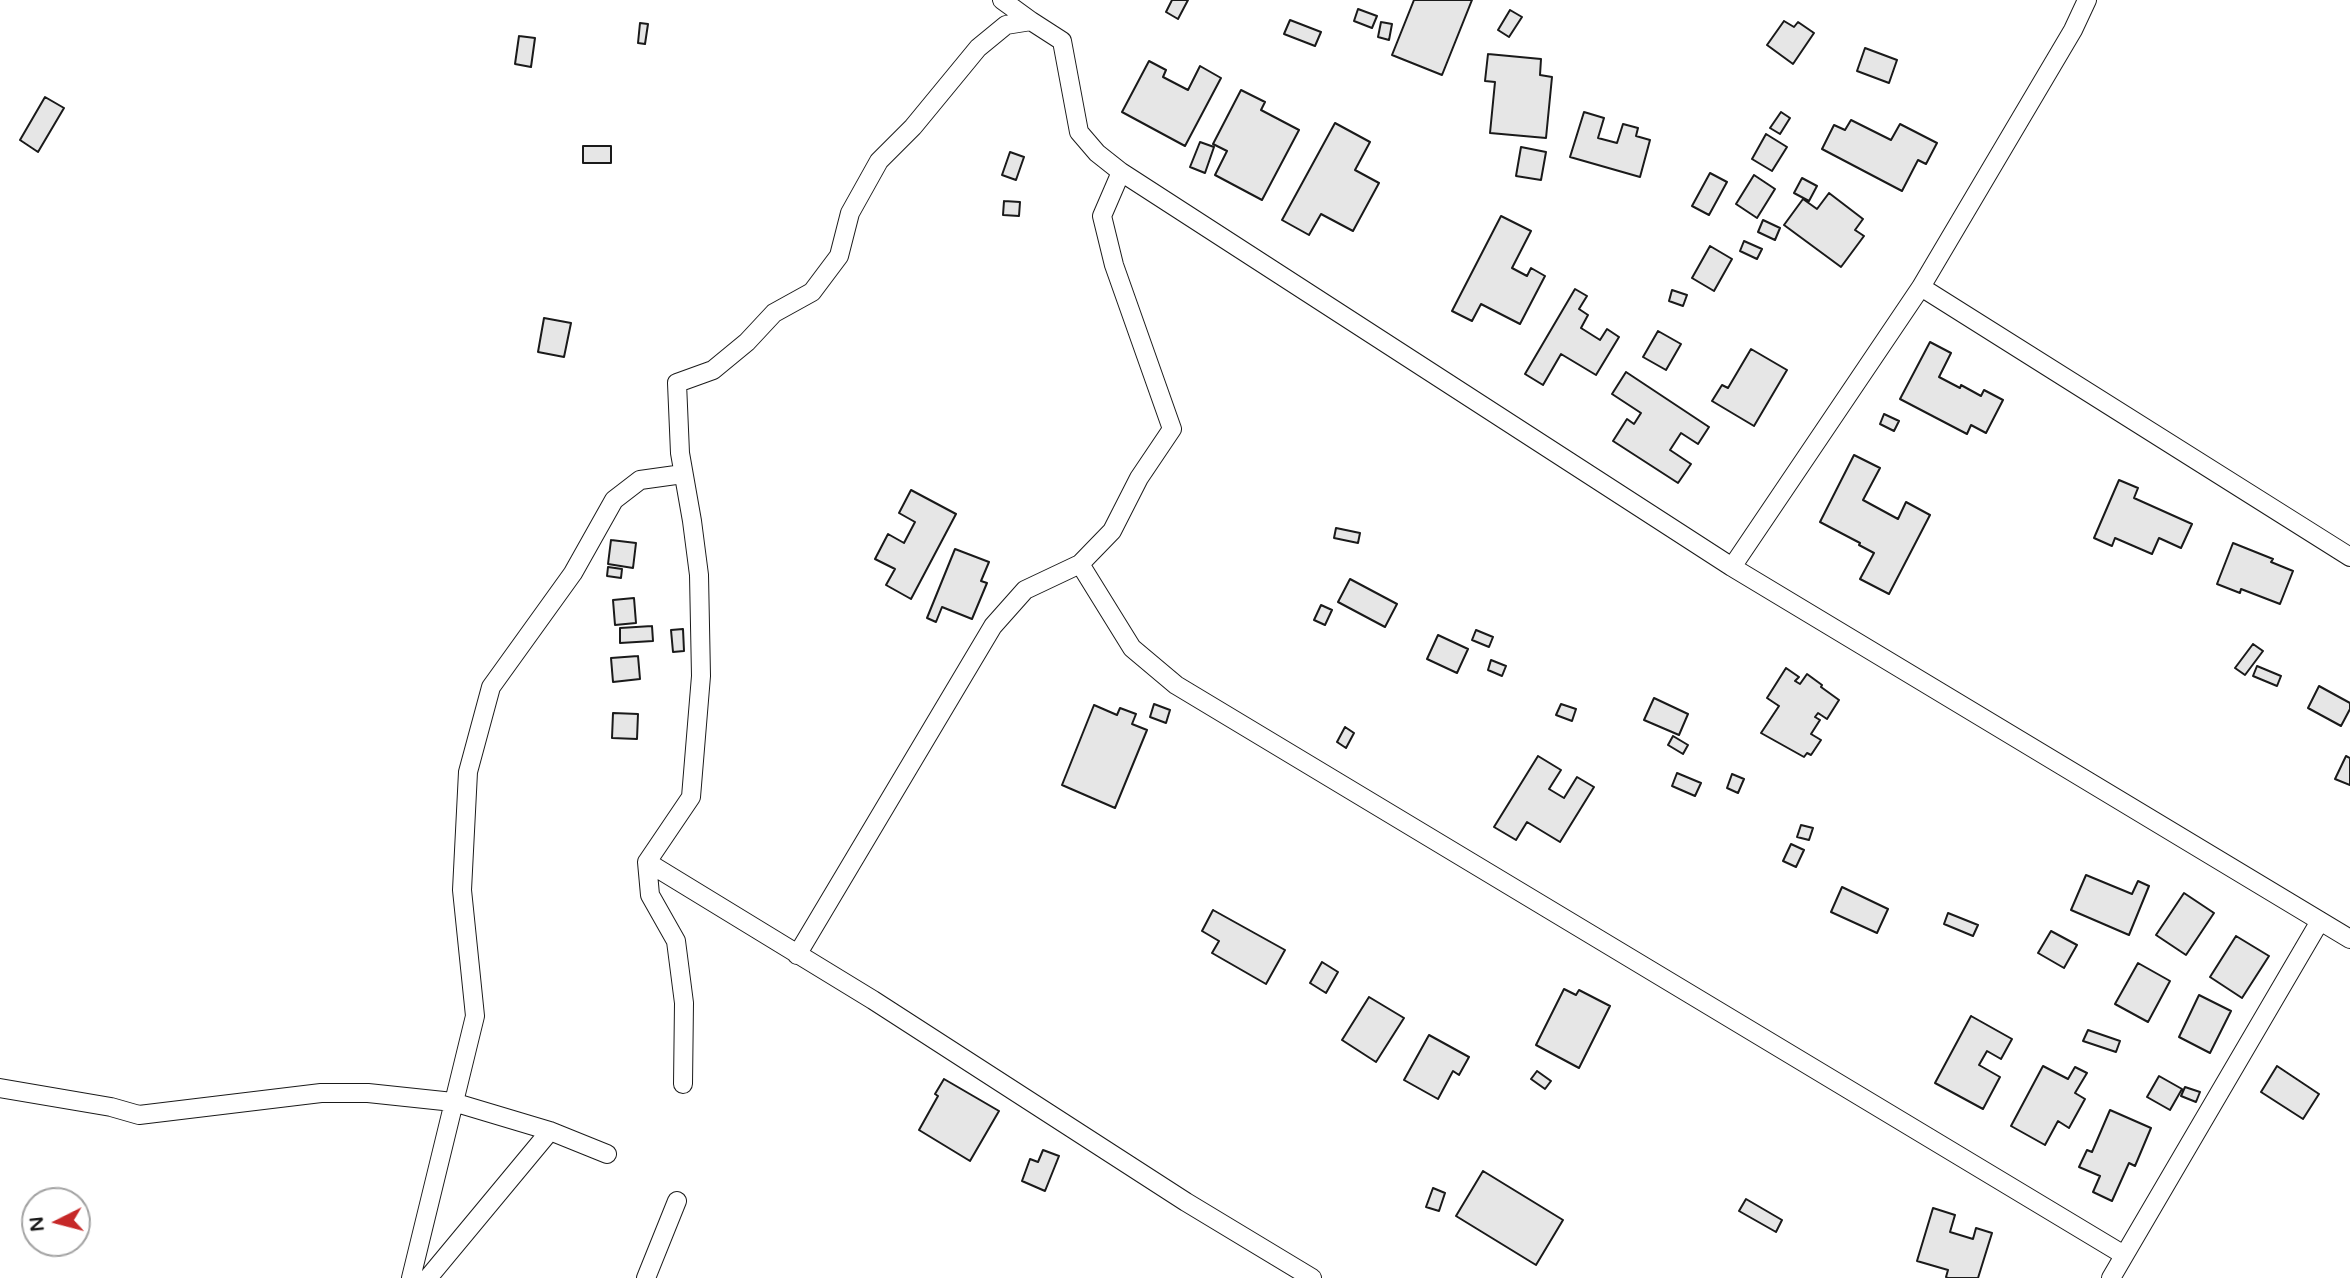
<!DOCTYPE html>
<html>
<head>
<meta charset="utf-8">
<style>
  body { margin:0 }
  #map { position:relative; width:2350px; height:1278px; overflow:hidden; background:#fff; font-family:"Varela Round",sans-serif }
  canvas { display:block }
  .north { position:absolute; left:21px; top:1187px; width:70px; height:70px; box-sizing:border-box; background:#fff; border:2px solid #a3a3a3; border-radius:50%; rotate:264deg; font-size:19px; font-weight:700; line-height:28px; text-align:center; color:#1a1a1a }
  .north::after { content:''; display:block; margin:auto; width:24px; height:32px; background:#c62828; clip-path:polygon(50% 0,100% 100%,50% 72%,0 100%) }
</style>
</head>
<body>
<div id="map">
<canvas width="2350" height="1278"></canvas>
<div class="north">N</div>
</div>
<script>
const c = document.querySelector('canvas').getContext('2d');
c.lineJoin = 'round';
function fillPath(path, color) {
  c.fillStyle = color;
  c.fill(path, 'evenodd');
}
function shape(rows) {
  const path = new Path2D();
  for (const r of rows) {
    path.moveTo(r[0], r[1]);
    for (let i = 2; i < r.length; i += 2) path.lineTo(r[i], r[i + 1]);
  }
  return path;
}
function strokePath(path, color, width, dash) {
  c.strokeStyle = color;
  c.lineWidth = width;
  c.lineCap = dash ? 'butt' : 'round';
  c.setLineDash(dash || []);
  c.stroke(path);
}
const building = shape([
  [1172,0,1188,0,1178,19,1166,12,1172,0],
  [1414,0,1472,0,1442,75,1392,55,1414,0],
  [1358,9,1377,16,1372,28,1354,21,1358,9],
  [1510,10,1522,17,1509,37,1498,30,1510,10],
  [1290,20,1321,32,1315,46,1284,34,1290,20],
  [1784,21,1794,27,1798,22,1814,33,1793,64,1767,45,1784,21],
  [1381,22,1392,24,1389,40,1378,37,1381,22],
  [640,23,648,24,645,44,638,43,640,23],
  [519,36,535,38,531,67,515,64,519,36],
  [1865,48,1897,60,1889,83,1857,71,1865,48],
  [1488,54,1541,59,1540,75,1552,77,1546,138,1490,133,1495,82,1485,81,1488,54],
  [1149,61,1166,70,1163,77,1188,90,1200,66,1221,78,1185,146,1122,112,1149,61],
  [1241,90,1265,102,1261,110,1299,130,1262,200,1215,175,1227,151,1213,144,1241,90],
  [45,97,64,108,38,152,20,140,45,97],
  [1584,112,1604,118,1598,138,1617,143,1623,124,1638,128,1636,136,1650,140,1640,177,1570,157,1584,112],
  [1781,112,1790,118,1780,134,1770,128,1781,112],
  [1851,120,1891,140,1900,124,1937,143,1926,164,1918,160,1902,191,1822,149,1834,125,1845,130,1851,120],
  [1335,123,1370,142,1355,170,1379,183,1353,231,1321,214,1309,235,1282,220,1335,123],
  [1766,134,1787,147,1772,171,1752,159,1766,134],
  [1200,142,1214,147,1205,173,1190,167,1200,142],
  [583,146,611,146,611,163,583,163,583,146],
  [1521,147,1546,152,1541,180,1516,176,1521,147],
  [1010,152,1024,157,1016,180,1002,175,1010,152],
  [1710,173,1727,182,1709,215,1692,206,1710,173],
  [1754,175,1775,189,1757,218,1736,204,1754,175],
  [1802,178,1817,186,1809,201,1794,193,1802,178],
  [1829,193,1863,219,1855,230,1864,236,1841,267,1784,225,1803,199,1817,209,1829,193],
  [1004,201,1020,202,1019,216,1003,215,1004,201],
  [1501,216,1531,231,1512,268,1527,276,1531,268,1545,276,1520,324,1481,304,1472,321,1452,311,1501,216],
  [1763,220,1780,228,1775,240,1758,232,1763,220],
  [1744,241,1762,249,1757,259,1740,251,1744,241],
  [1710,246,1732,259,1714,291,1692,278,1710,246],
  [1575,289,1587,296,1579,309,1588,315,1581,328,1600,340,1607,329,1619,337,1596,375,1561,354,1543,385,1525,374,1575,289],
  [1672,290,1687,295,1683,306,1669,301,1672,290],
  [544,318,571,323,564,357,538,352,544,318],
  [1658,331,1681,344,1666,370,1643,357,1658,331],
  [1930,342,1951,353,1939,377,1960,388,1961,385,1981,396,1984,390,2003,400,1986,433,1971,425,1967,434,1900,399,1930,342],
  [1751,349,1787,370,1754,426,1712,401,1722,385,1728,388,1751,349],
  [1626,372,1709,427,1698,444,1681,433,1670,450,1691,464,1678,483,1613,441,1627,419,1634,424,1641,413,1612,394,1626,372],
  [1884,414,1899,421,1894,431,1880,424,1884,414],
  [1854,455,1880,468,1863,500,1898,519,1906,502,1930,515,1889,594,1860,579,1874,553,1859,545,1860,543,1820,522,1854,455],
  [2119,480,2138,488,2134,498,2192,524,2181,548,2159,538,2152,554,2115,538,2112,546,2094,538,2119,480],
  [911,490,956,514,911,599,886,585,895,569,875,559,888,534,904,543,915,522,899,513,911,490],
  [1336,528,1360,533,1358,543,1334,538,1336,528],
  [611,540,636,543,633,568,608,564,611,540],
  [2233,543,2273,559,2271,562,2293,571,2280,604,2241,589,2240,593,2217,584,2233,543],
  [955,549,989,562,981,581,987,583,972,619,942,607,936,622,927,618,955,549],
  [608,567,622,569,621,578,607,576,608,567],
  [1350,579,1397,604,1385,627,1338,602,1350,579],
  [634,598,636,623,615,625,613,600,634,598],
  [1321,605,1332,610,1325,625,1314,620,1321,605],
  [652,626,653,641,620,643,620,628,652,626],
  [683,629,684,651,673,652,671,630,683,629],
  [1476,630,1493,637,1489,647,1472,640,1476,630],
  [1438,635,1468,649,1457,673,1427,659,1438,635],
  [2253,644,2263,651,2245,675,2235,668,2253,644],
  [638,656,640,679,613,682,611,658,638,656],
  [1491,660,1506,666,1502,676,1488,670,1491,660],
  [2257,666,2281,676,2277,686,2253,676,2257,666],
  [1786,668,1799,677,1795,681,1800,684,1807,674,1822,685,1821,687,1839,700,1827,719,1818,713,1815,717,1820,720,1811,734,1821,740,1811,755,1807,753,1804,757,1761,733,1779,706,1767,698,1786,668],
  [2319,686,2350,703,2350,709,2341,726,2308,708,2319,686],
  [1654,698,1688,714,1679,735,1644,720,1654,698],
  [1154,704,1170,710,1166,723,1150,717,1154,704],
  [1561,704,1576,709,1572,721,1556,715,1561,704],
  [1094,705,1117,715,1120,708,1136,714,1132,724,1147,730,1115,808,1062,785,1094,705],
  [613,713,638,714,637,739,612,738,613,713],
  [1345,727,1354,733,1346,748,1337,742,1345,727],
  [1673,736,1688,745,1683,754,1668,745,1673,736],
  [1538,756,1561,770,1549,789,1564,798,1577,777,1594,787,1560,842,1527,822,1516,840,1494,827,1538,756],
  [2346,756,2350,758,2350,785,2335,779,2346,756],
  [1677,773,1701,783,1695,796,1672,786,1677,773],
  [1732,774,1744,779,1738,793,1727,788,1732,774],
  [1801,825,1813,828,1809,840,1797,837,1801,825],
  [1791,844,1804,850,1796,867,1783,861,1791,844],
  [2086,875,2132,894,2138,881,2149,886,2129,935,2071,910,2086,875],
  [1842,887,1888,909,1877,933,1831,912,1842,887],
  [2184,893,2214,913,2186,955,2156,935,2184,893],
  [1213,910,1285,950,1266,984,1212,953,1219,941,1202,931,1213,910],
  [1948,913,1978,925,1973,936,1944,924,1948,913],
  [2051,931,2077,945,2064,968,2038,953,2051,931],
  [2236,936,2269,956,2242,998,2210,977,2236,936],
  [1322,962,1338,972,1326,993,1310,983,1322,962],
  [2138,963,2170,981,2148,1022,2115,1004,2138,963],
  [1564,989,1576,995,1579,990,1610,1006,1579,1068,1536,1045,1564,989],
  [2199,995,2231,1011,2210,1053,2179,1037,2199,995],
  [1369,997,1404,1018,1376,1062,1342,1040,1369,997],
  [1971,1016,2012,1039,2001,1059,1987,1051,1979,1065,2000,1077,1983,1109,1935,1083,1971,1016],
  [2088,1030,2120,1041,2116,1052,2083,1041,2088,1030],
  [1429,1035,1469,1057,1459,1075,1453,1071,1438,1099,1404,1080,1429,1035],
  [2043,1066,2068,1079,2075,1067,2087,1073,2075,1093,2085,1099,2069,1128,2058,1121,2045,1145,2011,1126,2043,1066],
  [2277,1066,2319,1094,2303,1119,2261,1092,2277,1066],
  [1537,1071,1551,1081,1545,1089,1531,1079,1537,1071],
  [2159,1076,2182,1089,2170,1110,2147,1097,2159,1076],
  [944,1079,999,1111,970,1161,919,1130,938,1096,935,1094,944,1079],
  [2185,1087,2200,1092,2196,1102,2181,1096,2185,1087],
  [2110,1110,2151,1128,2135,1166,2129,1163,2112,1201,2093,1192,2100,1176,2079,1167,2087,1150,2092,1152,2110,1110],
  [1043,1150,1059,1156,1045,1191,1022,1181,1030,1159,1038,1162,1043,1150],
  [1483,1171,1563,1220,1536,1265,1456,1216,1483,1171],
  [1433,1188,1445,1193,1439,1211,1426,1207,1433,1188],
  [1746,1199,1782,1220,1776,1232,1739,1211,1746,1199],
  [1933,1208,1955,1215,1950,1232,1973,1239,1976,1228,1992,1233,1978,1278,1948,1278,1946,1277,1948,1270,1917,1261,1933,1208]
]);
const street = shape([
  [1002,0,1031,21],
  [1921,287,2350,557],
  [1080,564,1132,648,1176,685,2124,1255],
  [1732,567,1921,287,2073,30,2087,0],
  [647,862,873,1000,1186,1202,1312,1278],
  [797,955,993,626,1025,590,1080,564,1112,531,1139,478,1172,429,1114,265,1102,216,1121,172],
  [683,1084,684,1003,676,941,650,895,647,862,691,797,701,676,699,575,692,521,680,453,677,383,713,370,747,342,774,313,812,292,839,256,850,213,879,161,913,127,978,48,1006,25,1031,21,1062,41,1079,132,1097,153,1121,172,1732,567,2350,939],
  [0,1088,111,1107,139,1115,321,1093,368,1093,453,1102,550,1131,607,1154],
  [411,1278,475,1016,462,890,468,772,491,687,573,573,614,500,640,480,683,474],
  [428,1278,550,1131],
  [646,1278,677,1201],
  [2111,1278,2320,921]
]);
fillPath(building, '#e6e6e6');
strokePath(building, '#1a1a1a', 2);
strokePath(street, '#1a1a1a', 20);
strokePath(street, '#fff', 18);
</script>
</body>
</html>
